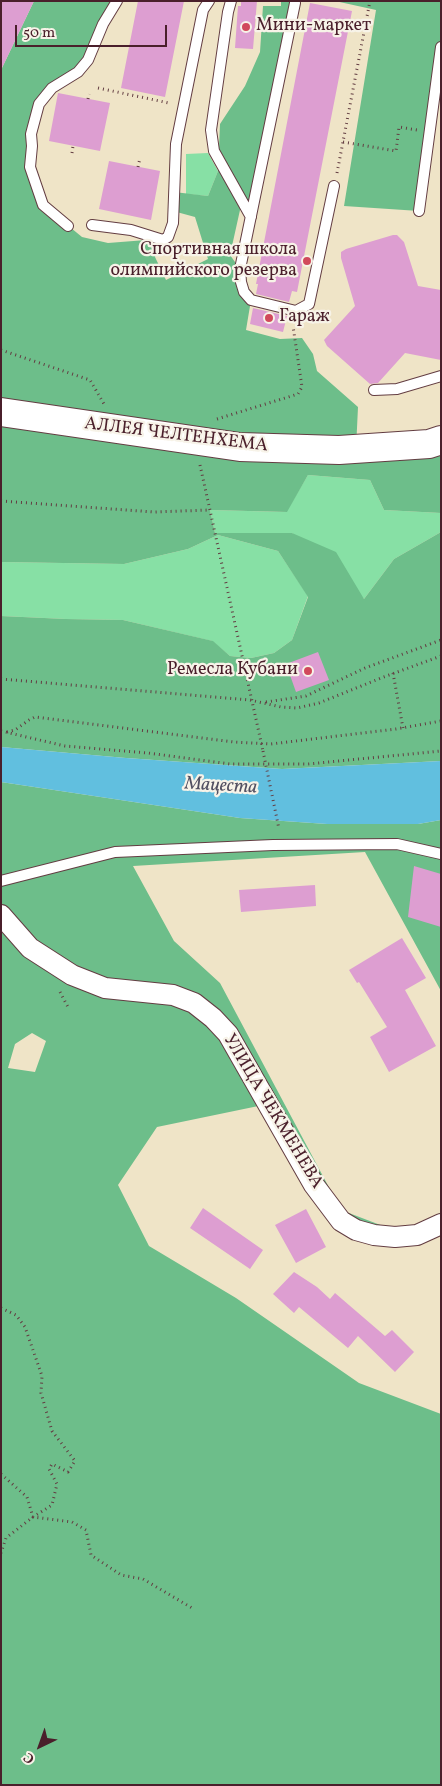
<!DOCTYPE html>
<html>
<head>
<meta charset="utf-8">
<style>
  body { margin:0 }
  #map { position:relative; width:442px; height:1786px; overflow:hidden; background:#efe4c7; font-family:Vollkorn,serif }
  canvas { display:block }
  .frame { position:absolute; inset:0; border:2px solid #4a1f2b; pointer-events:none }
  .north { position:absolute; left:15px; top:1721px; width:50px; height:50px; -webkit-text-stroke:4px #f7f3e8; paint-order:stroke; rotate:222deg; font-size:14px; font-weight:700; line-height:20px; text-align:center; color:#4a1f2b }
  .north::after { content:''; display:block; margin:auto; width:18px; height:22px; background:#4a1f2b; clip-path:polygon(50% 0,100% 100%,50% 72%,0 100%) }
  .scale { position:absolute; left:15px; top:25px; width:152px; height:22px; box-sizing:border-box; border:2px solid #4a1f2b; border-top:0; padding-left:6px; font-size:15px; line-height:18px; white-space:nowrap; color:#4a1f2b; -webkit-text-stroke:4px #f7f3e8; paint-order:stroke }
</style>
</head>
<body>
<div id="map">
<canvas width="442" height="1786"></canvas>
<div class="frame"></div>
<div class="north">С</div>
<div class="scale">50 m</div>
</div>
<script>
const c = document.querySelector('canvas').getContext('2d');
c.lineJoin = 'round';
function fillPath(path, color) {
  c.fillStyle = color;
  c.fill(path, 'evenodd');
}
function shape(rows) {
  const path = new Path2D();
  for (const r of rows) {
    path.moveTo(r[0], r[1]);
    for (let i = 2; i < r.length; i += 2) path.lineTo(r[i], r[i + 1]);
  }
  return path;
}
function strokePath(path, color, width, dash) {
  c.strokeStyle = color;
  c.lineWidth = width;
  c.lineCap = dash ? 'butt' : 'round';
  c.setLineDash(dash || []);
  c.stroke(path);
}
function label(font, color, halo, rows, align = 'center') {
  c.font = font + ' Vollkorn,serif';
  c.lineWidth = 4.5;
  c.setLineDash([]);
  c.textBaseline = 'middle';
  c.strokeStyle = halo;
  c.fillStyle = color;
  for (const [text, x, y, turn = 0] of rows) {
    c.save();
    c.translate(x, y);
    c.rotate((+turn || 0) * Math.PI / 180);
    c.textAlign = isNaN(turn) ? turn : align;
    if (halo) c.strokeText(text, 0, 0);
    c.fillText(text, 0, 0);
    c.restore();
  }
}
const green = shape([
  [208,153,218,171,208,196,186,194,186,154],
  [308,475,370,480,384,510,441,513,441,532,394,559,364,599,292,533,215,533,210,510,286,512],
  [218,535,278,551,308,596,292,640,274,653,251,658,230,656,212,641,123,620,66,619,1,616,1,562,124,564,188,549]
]);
const forest = shape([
  [34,1,117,1,88,60,39,104,30,167,43,205,82,237,108,243,159,239,155,257,166,280,208,259,195,217,173,211,174,192,208,196,218,171,220,124,245,86,260,52,263,6,281,6,281,1,298,1,251,217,242,201,230,255,240,269,251,300,246,330,280,339,302,338,313,354,317,371,358,407,356,449,441,440,441,513,384,510,370,480,308,475,287,512,210,510,215,533,292,533,336,552,364,599,394,559,441,532,441,761,282,769,126,758,1,747,1,616,66,619,123,620,213,641,230,656,251,658,274,653,292,640,308,597,278,551,218,535,188,549,124,564,1,562,1,70],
  [335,1,441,1,441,46,419,211,344,206,376,10],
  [1,782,240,818,327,824,418,824,441,820,441,991,365,852,133,866,174,941,220,983,341,1210,396,1231,430,1221,441,1212,441,1225,417,1235,395,1237,374,1235,356,1230,341,1221,314,1185,268,1104,157,1127,118,1185,149,1246,236,1298,359,1383,441,1414,441,1785,1,1785],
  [32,1033,46,1041,35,1072,8,1068,15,1044]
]);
const water = shape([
  [1,747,126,758,282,769,441,761,441,820,418,824,327,824,240,818,1,782]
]);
const building = shape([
  [1,1,34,1,1,70],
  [138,1,184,1,165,97,121,88],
  [241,1,257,1,253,49,235,48,238,6,241,6],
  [310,3,352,11,297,292,292,291,289,302,256,294,258,284,256,284],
  [58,93,110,103,100,151,49,141],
  [109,161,160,171,151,220,99,209],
  [393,235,397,235,404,242,418,286,441,290,441,360,405,353,378,383,370,384,327,346,324,340,355,306,341,258,341,252,346,249],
  [253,308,287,316,283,332,250,324],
  [318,652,329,680,296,692,286,664],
  [414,866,441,874,441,927,408,917],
  [315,885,316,906,241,912,239,890],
  [402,938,426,978,405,990,436,1046,389,1072,370,1037,387,1027,359,982,357,983,349,970],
  [203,1208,263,1250,250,1269,190,1228],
  [306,1209,326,1247,296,1263,275,1225],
  [294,1272,317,1287,330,1299,335,1293,385,1336,392,1330,414,1352,395,1372,358,1336,348,1348,299,1307,294,1313,273,1294]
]);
const path = shape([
  [98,88,169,103],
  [88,99,89,94],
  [343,142,396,151,399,127,417,130],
  [72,153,73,146],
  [138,167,140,158],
  [337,173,370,1],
  [1,350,90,380,104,404],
  [217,419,298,394,302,387,293,326],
  [200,465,263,751],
  [1,501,154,512,210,510],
  [393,673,403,728],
  [1,679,250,700,281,707,297,708,319,703,381,678,441,656],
  [266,702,306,696,365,668,441,640],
  [1,731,65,746,148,753,230,764,308,764,441,751],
  [7,732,15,730,29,720,35,717,234,742,271,744,396,729,441,721],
  [60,992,69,1009],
  [1,1308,16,1315,25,1327,42,1376,41,1393,52,1431,75,1461,68,1472,52,1464,49,1469,57,1484,52,1505,33,1517,6,1538,1,1553],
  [1,1474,27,1497,33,1517,72,1522,86,1530,91,1555,121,1575,143,1579,192,1608]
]);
const service = shape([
  [231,1,228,12,211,130,214,151,251,217],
  [295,3,240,269,241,282,244,292,251,300,296,311,309,304,334,186],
  [419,211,441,47],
  [92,225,131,230,163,240,168,237,173,223,176,144,203,10,209,1],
  [68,226,43,205,30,167,32,146,31,134,39,104,52,88,78,72,88,60,103,24,117,1],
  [374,390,397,389,441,376],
  [1,881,115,852,273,845,397,844,441,854]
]);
const minor = shape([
  [1,915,30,948,72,975,105,988,173,995,194,1003,213,1018,228,1034,314,1185,341,1221,356,1230,374,1235,395,1237,417,1235,441,1224]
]);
const secondary = shape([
  [1,412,240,447,339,450,429,444,441,440]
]);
const pathBridge = shape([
  [263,751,279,829]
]);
const markers = [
  [246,27,5,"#d1495b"],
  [307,261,5,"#d1495b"],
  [269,318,5,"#d1495b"],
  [308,671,5,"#d1495b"]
];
const poiNames = [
  ["Мини-маркет",256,27],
  ["Спортивная школа",297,251,"right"],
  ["олимпийского резерва",297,272,"right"],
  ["Гараж",279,318],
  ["Ремесла Кубани",298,671,"right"]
];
const streetNames = [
  ["АЛЛЕЯ ЧЕЛТЕНХЕМА",176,436,7],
  ["УЛИЦА ЧЕКМЕНЕВА",272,1112,59]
];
const waterNames = [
  ["Мацеста",221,787,3]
];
fillPath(green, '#87e0a5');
fillPath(forest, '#6dbe8a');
fillPath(water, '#61bfdf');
fillPath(building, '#dd9ed1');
strokePath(service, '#633d42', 12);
strokePath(minor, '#633d42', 22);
strokePath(secondary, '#633d42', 30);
strokePath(path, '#633d42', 3, [1, 4]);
strokePath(service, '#fff', 10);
strokePath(minor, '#fff', 20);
strokePath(secondary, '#fff', 28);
strokePath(pathBridge, '#633d42', 3, [1, 4]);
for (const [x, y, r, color] of markers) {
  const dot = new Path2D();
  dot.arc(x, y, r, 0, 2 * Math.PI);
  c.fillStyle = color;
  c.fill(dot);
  strokePath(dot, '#f7f3e8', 2);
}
label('18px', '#4a1f2b', '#f7f3e8', poiNames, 'left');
label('18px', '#4a1f2b', '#f7f3e8', streetNames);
label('italic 19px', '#514f61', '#f7f3e8', waterNames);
</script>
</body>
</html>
